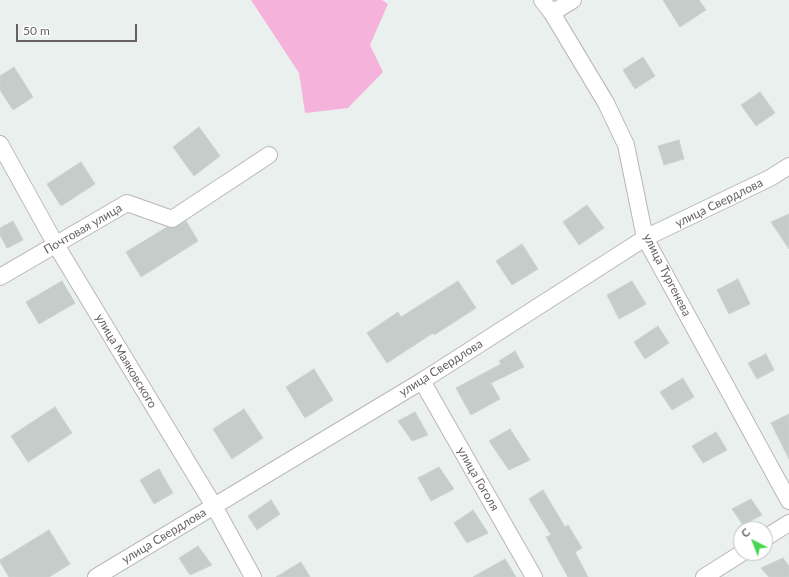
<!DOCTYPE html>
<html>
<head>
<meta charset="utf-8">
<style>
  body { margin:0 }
  #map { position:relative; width:789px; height:577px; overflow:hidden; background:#e9f0ee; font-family:Lato,sans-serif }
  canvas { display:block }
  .north { position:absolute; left:733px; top:521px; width:40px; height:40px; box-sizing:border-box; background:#fff; border:1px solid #c2bfc1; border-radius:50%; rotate:318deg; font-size:11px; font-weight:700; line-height:16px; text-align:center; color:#676063 }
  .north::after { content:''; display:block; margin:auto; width:14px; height:18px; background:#49d64f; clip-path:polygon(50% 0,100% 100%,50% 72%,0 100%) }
  .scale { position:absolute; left:16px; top:24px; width:121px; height:18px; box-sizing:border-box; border:2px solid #676063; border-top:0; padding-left:5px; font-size:12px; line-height:14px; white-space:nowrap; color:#676063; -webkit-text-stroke:3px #fff; paint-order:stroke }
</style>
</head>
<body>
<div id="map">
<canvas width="789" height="577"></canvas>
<div class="north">С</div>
<div class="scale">50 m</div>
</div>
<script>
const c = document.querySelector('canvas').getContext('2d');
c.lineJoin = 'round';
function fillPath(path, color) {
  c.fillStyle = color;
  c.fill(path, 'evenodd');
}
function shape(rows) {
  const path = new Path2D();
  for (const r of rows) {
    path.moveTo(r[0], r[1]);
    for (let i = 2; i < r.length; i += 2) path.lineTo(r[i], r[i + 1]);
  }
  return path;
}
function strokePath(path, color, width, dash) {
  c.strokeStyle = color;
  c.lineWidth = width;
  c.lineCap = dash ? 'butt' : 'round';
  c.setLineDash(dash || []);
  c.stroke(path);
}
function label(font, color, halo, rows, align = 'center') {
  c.font = font + ' Lato,sans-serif';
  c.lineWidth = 3;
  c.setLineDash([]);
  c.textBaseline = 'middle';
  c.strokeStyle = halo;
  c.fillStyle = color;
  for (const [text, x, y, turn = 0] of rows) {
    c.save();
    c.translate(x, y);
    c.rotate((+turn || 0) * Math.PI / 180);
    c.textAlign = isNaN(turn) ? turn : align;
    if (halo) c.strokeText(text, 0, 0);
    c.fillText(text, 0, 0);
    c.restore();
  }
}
const water = shape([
  [251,0,382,0,388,4,370,45,383,72,348,108,305,113,299,73]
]);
const building = shape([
  [663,0,699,0,706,10,680,27,663,0],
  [643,57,655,76,635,89,623,70,643,57],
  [14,67,33,97,13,110,0,90,0,76,14,67],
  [760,92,775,113,756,126,741,105,760,92],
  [199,127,220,156,194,176,173,147,199,127],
  [679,140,684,159,664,165,658,146,679,140],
  [81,162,95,184,61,206,47,184,81,162],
  [587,205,604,228,579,245,563,222,587,205],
  [789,214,789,249,771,222,789,214],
  [13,221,23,240,7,248,0,235,0,228,13,221],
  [186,221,198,241,141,277,126,252,167,227,173,228,186,221],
  [522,244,538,269,512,285,496,261,522,244],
  [738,279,750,304,729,314,717,290,738,279],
  [62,281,75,303,39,324,26,302,62,281],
  [458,281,476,308,434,335,433,333,387,363,367,333,398,312,401,317,458,281],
  [632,281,646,304,619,319,607,295,632,281],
  [658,326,669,343,645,359,634,342,658,326],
  [515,351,524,367,491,383,500,399,471,415,456,388,501,364,499,361,515,351],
  [766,354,774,370,757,379,748,363,766,354],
  [314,369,333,400,305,418,286,387,314,369],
  [683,378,694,397,672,410,660,392,683,378],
  [55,407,72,433,28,462,11,436,55,407],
  [244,409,263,438,232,459,213,429,244,409],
  [415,412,428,435,412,441,398,421,415,412],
  [789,414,789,459,771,423,789,414],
  [510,429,530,460,509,470,489,441,510,429],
  [716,432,727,450,703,463,692,446,716,432],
  [439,467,454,489,431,501,418,478,439,467],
  [159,469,173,493,154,504,140,480,159,469],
  [543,490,565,527,568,525,582,548,575,552,588,577,568,577,546,537,551,535,529,499,543,490],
  [751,499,762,515,743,525,732,509,751,499],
  [271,500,280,514,257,530,248,516,271,500],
  [473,510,488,533,467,543,454,523,473,510],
  [49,530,70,564,49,577,9,577,0,562,0,560,49,530],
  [198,546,212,565,190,575,179,558,198,546],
  [783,558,789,566,789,577,769,577,761,568,783,558],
  [505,559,516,577,473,577,505,559],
  [301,562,310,577,276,577,301,562]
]);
const minor = shape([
  [542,0,552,13,606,103,626,145,645,238,789,501],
  [552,13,573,0],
  [0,144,56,245,214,506,253,577],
  [0,277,127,203,172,219,269,155],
  [422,381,534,577],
  [765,538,789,523],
  [96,577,422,381,645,238,770,178,789,166],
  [704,577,742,553]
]);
const streetNames = [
  ["улица Свердлова",719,203,-26],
  ["Почтовая улица",83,229,-30],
  ["улица Тургенева",667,275,63],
  ["улица Маяковского",126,361,59],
  ["улица Свердлова",441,368,-32],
  ["улица Гоголя",478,479,60],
  ["улица Свердлова",164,536,-31]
];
fillPath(water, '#f5b3db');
fillPath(building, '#c5ccc9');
strokePath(building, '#c8d4d0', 1);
strokePath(minor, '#bbb6b8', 18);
strokePath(minor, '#fff', 16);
label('12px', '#676063', '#fff', streetNames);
</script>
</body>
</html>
